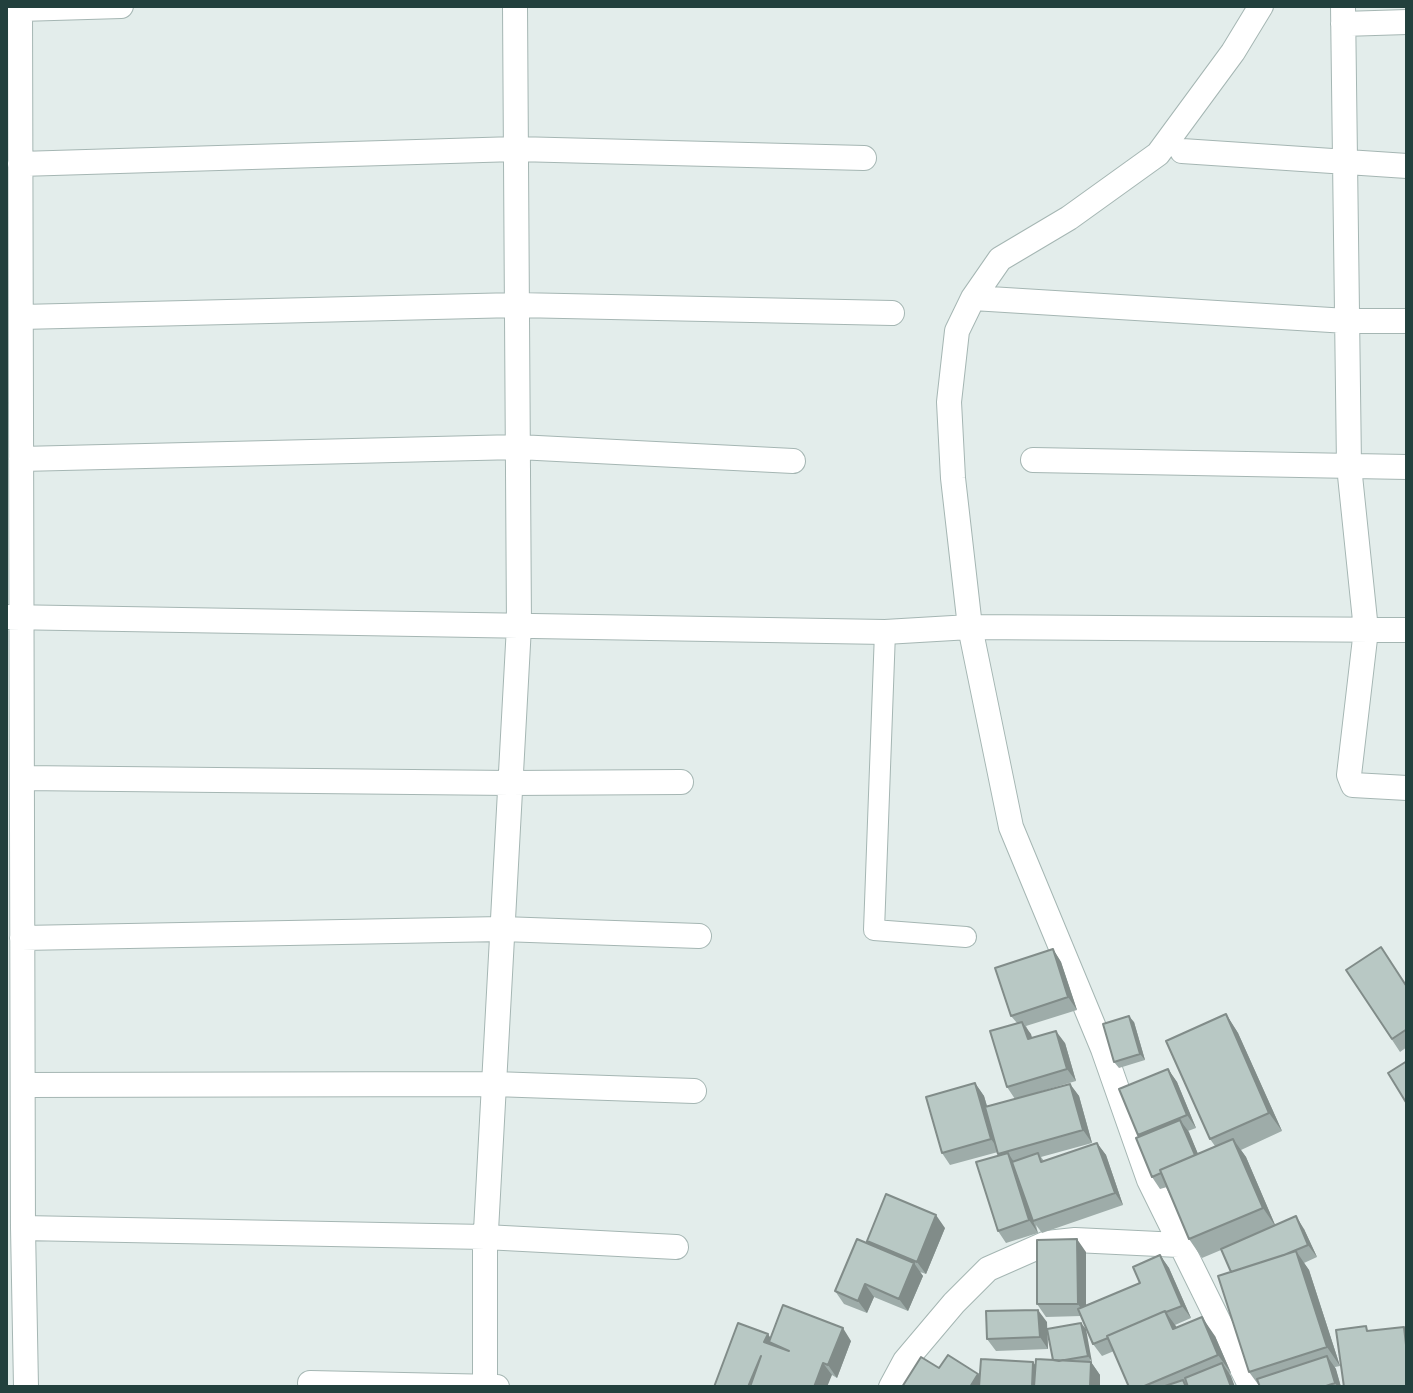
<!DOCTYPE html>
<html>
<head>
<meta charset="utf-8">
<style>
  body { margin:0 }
  #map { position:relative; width:1413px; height:1393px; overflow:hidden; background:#e3edeb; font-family:"Alegreya Sans",sans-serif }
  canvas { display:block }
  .frame { position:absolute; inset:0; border:8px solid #22403d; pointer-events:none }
</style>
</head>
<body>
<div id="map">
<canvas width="1413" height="1393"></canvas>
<div class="frame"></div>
</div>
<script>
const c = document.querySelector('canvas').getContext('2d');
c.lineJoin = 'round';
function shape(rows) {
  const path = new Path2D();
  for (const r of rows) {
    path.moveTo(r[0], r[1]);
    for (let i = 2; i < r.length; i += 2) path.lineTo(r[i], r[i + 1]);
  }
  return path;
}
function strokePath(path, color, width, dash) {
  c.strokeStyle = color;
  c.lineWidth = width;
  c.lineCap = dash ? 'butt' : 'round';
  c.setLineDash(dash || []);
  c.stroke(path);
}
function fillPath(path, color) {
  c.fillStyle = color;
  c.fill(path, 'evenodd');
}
const lane = shape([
  [885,632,874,930,966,937]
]);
const street = shape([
  [20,6,23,1228,26,1387],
  [1343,6,1349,466,1366,630,1349,775,1353,785,1407,788],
  [20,9,121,6],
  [1343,24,1407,22],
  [1182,151,1407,166],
  [20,164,516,149,864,158],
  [973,298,1347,321,1407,321],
  [21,317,517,305,892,313],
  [21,459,518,447,793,461],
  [1033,460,1407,467],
  [6,617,885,632,970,627,1407,630],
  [22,778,510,783,681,782],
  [22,938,502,929,699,936],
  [23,1085,494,1084,694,1091],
  [23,1228,485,1237,676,1247],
  [310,1383,497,1387],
  [485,1387,485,1249,519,626,515,6],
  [891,1387,905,1361,954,1303,988,1269,1047,1243,1075,1240,1179,1245],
  [1251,1387,1149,1180,1103,1049,1011,827,970,627,953,478,949,402,957,331,973,298,1000,259,1069,218,1158,154,1233,52,1261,6]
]);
const wall = shape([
  [1053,949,1061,962,1077,1010,1026,1026,1032,1038,1065,1043,1076,1081,1035,1093,1070,1084,1079,1096,1092,1143,1041,1157,1044,1161,1097,1143,1106,1155,1123,1205,1042,1233,1036,1225,1038,1233,1006,1243,998,1231,999,1155,998,1152,950,1165,942,1153,975,1083,984,1096,987,1106,1015,1099,1007,1087,1017,1023,1011,1016],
  [1346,970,1407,986,1407,1047,1400,1052],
  [1226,1014,1238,1033,1282,1131,1241,1150,1246,1157,1275,1225,1304,1229,1317,1257,1304,1263,1309,1270,1340,1366,1335,1367,1341,1387,1260,1387,1249,1372,1231,1272,1221,1250,1202,1258,1189,1239,1167,1187,1160,1189,1152,1177,1139,1136,1119,1089,1168,1069,1177,1082,1196,1128,1188,1131,1198,1154,1215,1146,1210,1139],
  [1134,1022,1145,1060,1119,1068,1114,1062],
  [945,1228,926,1274,920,1272,923,1276,908,1311,874,1297,867,1313,844,1304,835,1291,870,1245,867,1241],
  [1086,1252,1086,1305,1140,1283,1160,1255,1169,1268,1191,1318,1175,1325,1177,1328,1215,1336,1231,1373,1229,1374,1235,1387,1129,1387,1114,1351,1102,1356,1093,1344,1081,1316,1046,1317,1037,1304],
  [1047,1322,1047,1329,1081,1323,1091,1362,1100,1375,902,1387,939,1368,978,1374,980,1376,1033,1362,1035,1365,1053,1360,1047,1330,1048,1349,996,1351,987,1339],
  [768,1334,770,1338,851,1341,837,1378,832,1375,714,1387]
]);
const shadedWall = shape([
  [1053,949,1061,962,1077,1010,1068,997],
  [1226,1014,1238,1033,1282,1131,1269,1113],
  [1129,1016,1134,1022,1145,1060,1140,1054],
  [1022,1022,1031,1034,1036,1051,1028,1039],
  [1056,1031,1065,1043,1076,1081,1067,1069],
  [1168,1069,1177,1082,1196,1128,1187,1115],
  [975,1083,984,1096,1000,1151,991,1139],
  [1070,1084,1079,1096,1092,1143,1083,1130],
  [1180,1120,1189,1132,1205,1171,1196,1159],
  [1233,1139,1246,1157,1276,1227,1263,1208],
  [1097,1143,1106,1155,1123,1205,1115,1193],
  [1008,1153,1016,1165,1033,1221,1038,1233,1029,1220],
  [936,1215,945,1228,926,1274,917,1262],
  [1296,1216,1304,1229,1317,1257,1308,1245],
  [1077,1239,1086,1252,1086,1316,1078,1304],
  [1296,1251,1309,1270,1340,1366,1327,1347],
  [1160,1255,1169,1268,1191,1318,1182,1306],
  [914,1263,923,1276,908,1311,899,1299],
  [865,1284,874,1297,867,1313,858,1301],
  [1038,1310,1047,1322,1048,1349,1040,1337],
  [1165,1311,1178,1329,1173,1329],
  [1202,1317,1215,1336,1231,1373,1218,1355],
  [1081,1323,1086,1329,1092,1362,1088,1356],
  [1404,1327,1407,1332,1407,1354],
  [843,1328,851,1341,837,1378,828,1365],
  [768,1334,775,1345,769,1342,775,1350,764,1342],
  [1327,1356,1336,1369,1341,1387,1338,1387,1335,1383],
  [1033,1362,1042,1374,1041,1387,1032,1387],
  [1091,1362,1100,1375,1100,1387,1090,1387],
  [823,1363,832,1375,827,1387,814,1387],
  [1222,1363,1231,1376,1235,1387,1231,1387],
  [978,1374,987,1386,970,1387]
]);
const building = shape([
  [1381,947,1407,987,1407,1029,1392,1039,1346,970,1381,947],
  [1053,949,1068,997,1011,1016,995,968,1053,949],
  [1226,1014,1269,1113,1210,1139,1166,1041,1226,1014],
  [1129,1016,1140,1054,1114,1062,1103,1024,1129,1016],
  [1022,1022,1028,1039,1056,1031,1067,1069,1007,1087,990,1031,1022,1022],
  [1407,1061,1407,1104,1388,1073,1407,1061],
  [1168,1069,1187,1115,1138,1135,1119,1089,1168,1069],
  [975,1083,991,1139,942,1153,926,1097,975,1083],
  [1070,1084,1083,1130,998,1154,985,1107,1070,1084],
  [1180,1120,1195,1155,1160,1170,1161,1173,1152,1177,1136,1138,1180,1120],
  [1233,1139,1263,1208,1189,1239,1160,1170,1233,1139],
  [1097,1143,1115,1193,1033,1221,1012,1162,1038,1153,1041,1162,1097,1143],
  [1008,1153,1029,1220,998,1231,976,1162,1008,1153],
  [886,1194,936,1215,917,1262,867,1241,886,1194],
  [1296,1216,1308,1245,1284,1255,1231,1272,1221,1249,1296,1216],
  [857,1239,914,1263,899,1299,865,1284,858,1301,835,1291,857,1239],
  [1077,1239,1078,1304,1037,1304,1037,1240,1077,1239],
  [1296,1251,1327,1347,1249,1372,1218,1276,1296,1251],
  [1160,1255,1182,1306,1166,1312,1165,1311,1107,1336,1108,1338,1093,1344,1078,1309,1140,1283,1133,1267,1160,1255],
  [783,1305,843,1328,828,1365,823,1363,814,1387,750,1387,761,1356,748,1387,714,1387,738,1323,768,1334,764,1342,789,1351,769,1342,783,1305],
  [1038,1310,1040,1337,987,1339,986,1311,1038,1310],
  [1165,1311,1173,1329,1202,1317,1218,1355,1142,1387,1129,1387,1107,1336,1165,1311],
  [1081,1323,1088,1356,1059,1361,1053,1360,1047,1329,1081,1323],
  [1366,1326,1367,1331,1404,1327,1407,1354,1407,1387,1375,1387,1375,1386,1344,1387,1336,1330,1366,1326],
  [948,1355,978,1374,970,1387,902,1387,921,1357,939,1368,948,1355],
  [1327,1356,1335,1383,1323,1387,1260,1387,1257,1379,1327,1356],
  [981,1359,1033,1362,1032,1387,979,1387,981,1359],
  [1036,1359,1091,1362,1090,1387,1034,1387,1036,1359],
  [1222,1363,1231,1387,1188,1387,1185,1378,1222,1363],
  [1183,1380,1186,1387,1162,1387,1183,1380]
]);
strokePath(lane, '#a5b6b3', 22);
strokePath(street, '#a5b6b3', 26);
strokePath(lane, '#fff', 20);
strokePath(street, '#fff', 24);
fillPath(wall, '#9eaca9');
fillPath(shadedWall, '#818c89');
fillPath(building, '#b8c8c4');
strokePath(building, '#818c89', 2);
</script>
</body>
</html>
